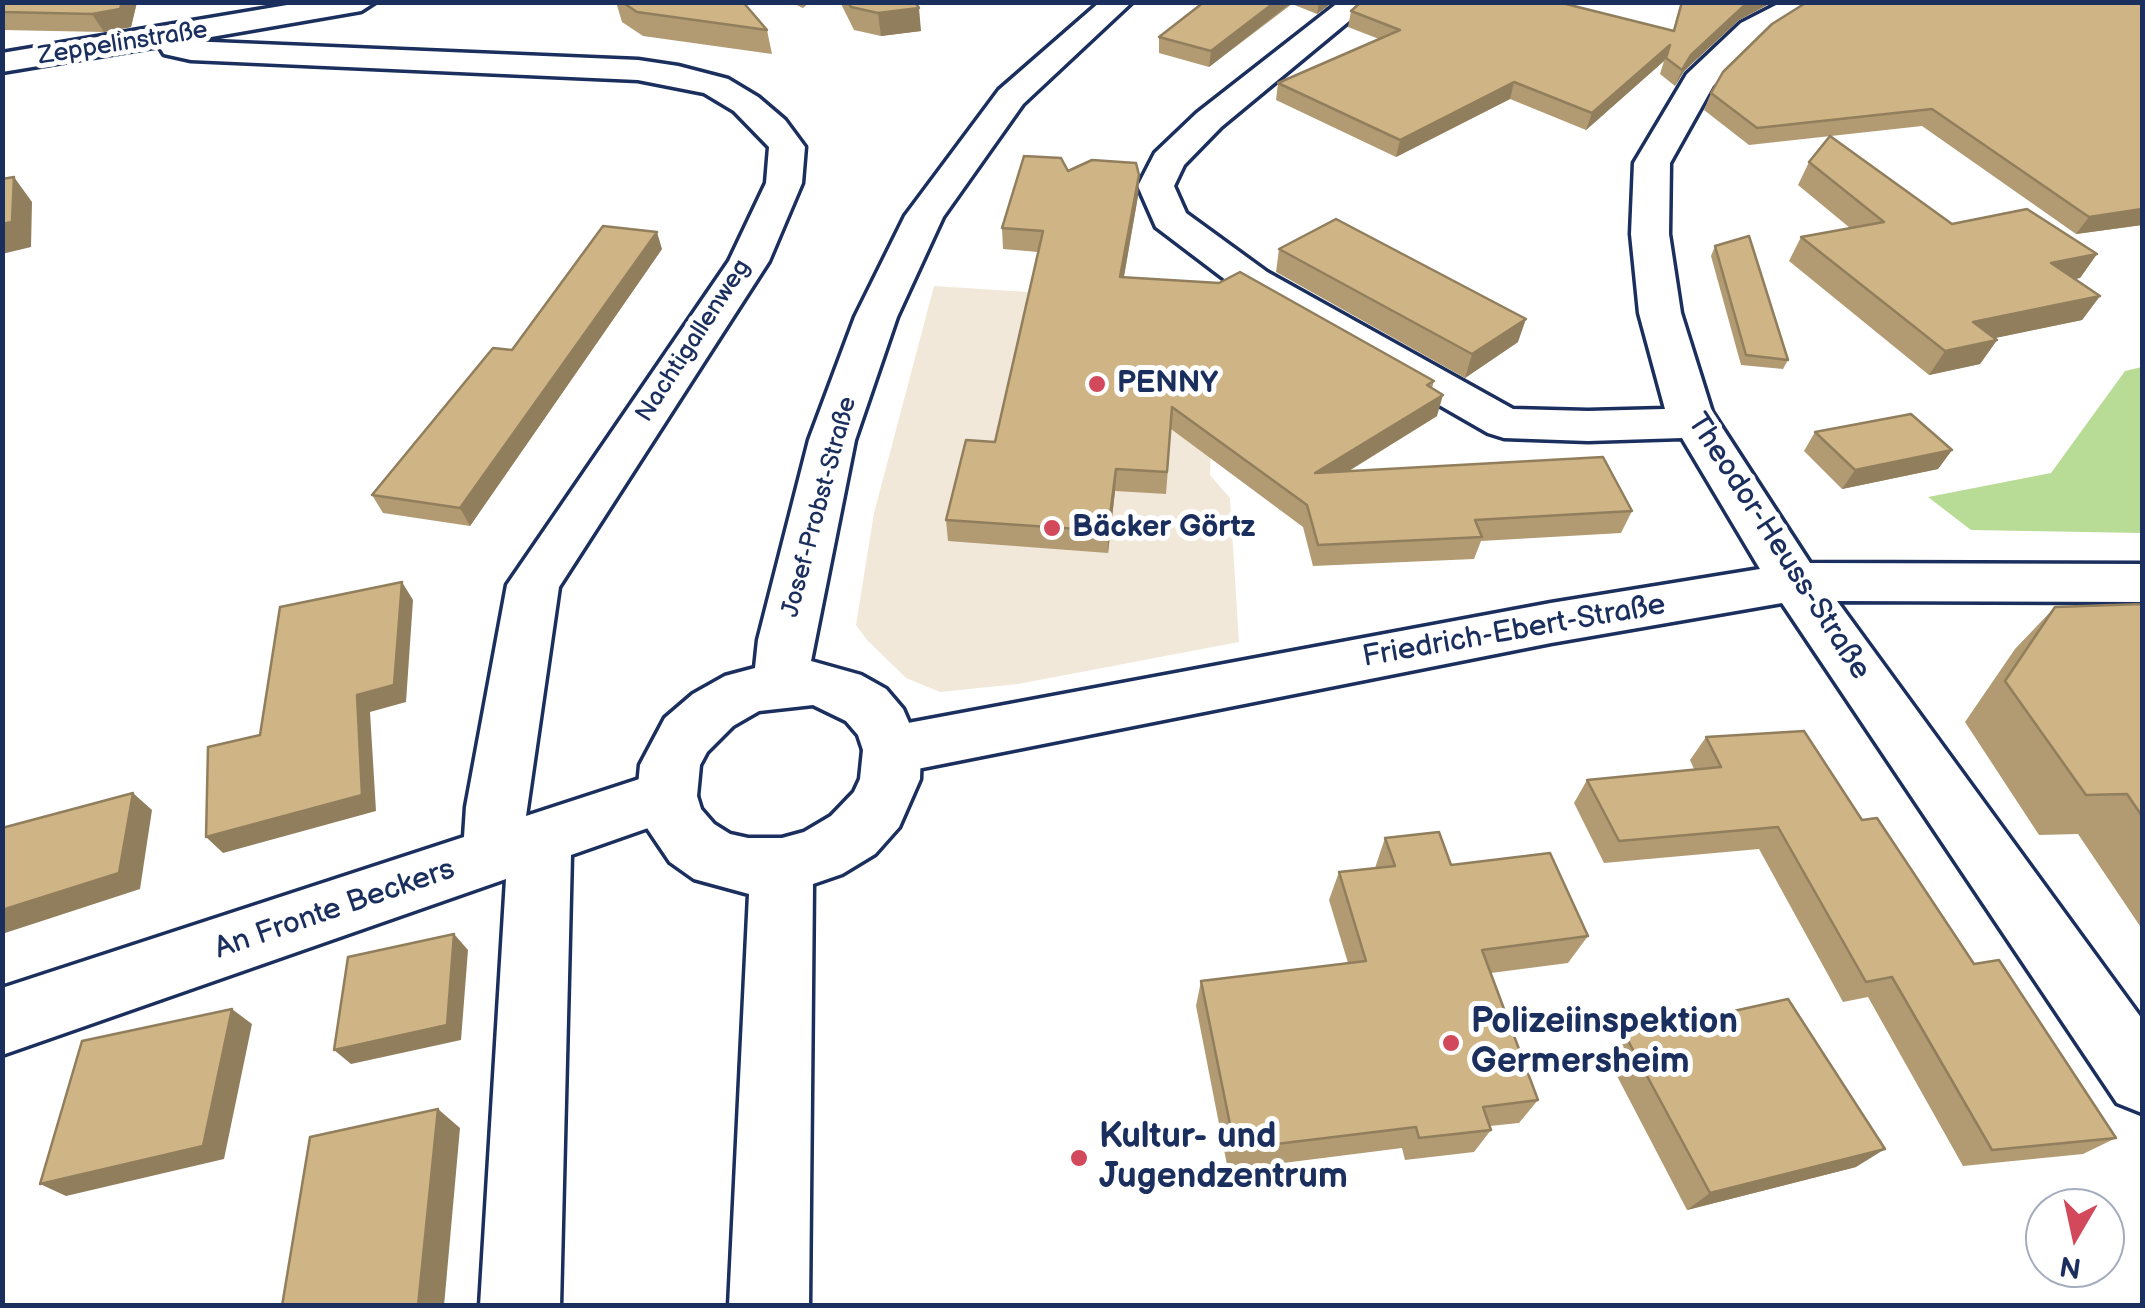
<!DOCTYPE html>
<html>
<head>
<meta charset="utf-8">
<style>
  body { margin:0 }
  #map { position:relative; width:2145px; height:1308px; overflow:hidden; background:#fff; font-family:"Balsamiq Sans",sans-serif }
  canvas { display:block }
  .frame { position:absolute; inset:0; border:5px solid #1b2f5e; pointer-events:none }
  .north { position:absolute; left:2025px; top:1188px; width:100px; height:100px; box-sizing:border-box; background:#fff; border:2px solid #a4acbf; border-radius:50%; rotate:189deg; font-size:28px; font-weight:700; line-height:40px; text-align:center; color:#1b2f5e }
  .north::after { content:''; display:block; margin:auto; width:35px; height:45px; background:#d1495b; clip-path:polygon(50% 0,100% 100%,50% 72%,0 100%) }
</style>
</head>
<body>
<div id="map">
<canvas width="2145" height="1308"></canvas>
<div class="frame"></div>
<div class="north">N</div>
</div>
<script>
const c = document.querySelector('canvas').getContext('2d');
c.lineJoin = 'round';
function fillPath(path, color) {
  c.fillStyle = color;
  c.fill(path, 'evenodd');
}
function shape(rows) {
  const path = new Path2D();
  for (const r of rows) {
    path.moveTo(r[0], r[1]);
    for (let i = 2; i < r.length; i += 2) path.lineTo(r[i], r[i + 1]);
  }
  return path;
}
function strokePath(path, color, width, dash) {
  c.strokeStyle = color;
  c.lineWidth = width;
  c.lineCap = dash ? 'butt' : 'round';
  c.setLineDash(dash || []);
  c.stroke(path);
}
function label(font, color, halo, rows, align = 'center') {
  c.font = font + ' "Balsamiq Sans",sans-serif';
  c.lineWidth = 10;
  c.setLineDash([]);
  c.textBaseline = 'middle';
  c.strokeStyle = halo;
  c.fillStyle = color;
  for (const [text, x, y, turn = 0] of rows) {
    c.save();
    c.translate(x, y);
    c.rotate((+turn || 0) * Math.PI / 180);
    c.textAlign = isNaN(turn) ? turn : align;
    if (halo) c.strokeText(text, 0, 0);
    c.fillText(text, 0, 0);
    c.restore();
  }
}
const built = shape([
  [934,286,1216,304,1210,475,1230,498,1239,642,1018,684,940,692,906,678,867,640,856,625,874,513]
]);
const green = shape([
  [2142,367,2142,533,1971,530,1928,497,2051,473,2125,371]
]);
const minor = shape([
  [305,2,375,2,361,11,188,41,638,60,678,66,728,79,758,97,785,120,805,147,802,183,769,261,559,587,526,816,667,770,688,778,697,796,688,814,571,855,560,1306,480,1306,506,879,2,1055,2,988,464,837,466,807,507,585,729,261,766,183,769,147,734,111,704,93,638,80,191,60,164,54,159,46,2,72,2,53,305,2],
  [1339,2,1372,2,1221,127,1184,165,1174,186,1186,213,1267,272,1513,409,1588,411,1665,409,1639,313,1631,234,1634,163,1687,74,1741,23,1782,2,1819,2,1763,37,1713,86,1670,163,1669,234,1681,313,1712,412,1810,563,2142,564,2142,602,1837,601,2142,1019,2142,1113,2117,1103,1782,603,1551,643,892,774,871,767,863,750,871,733,892,726,1551,603,1760,569,1682,438,1588,441,1504,438,1488,433,1239,290,1156,227,1138,186,1155,153,1197,113,1339,2]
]);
const major = shape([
  [1100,2,1132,2,1023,104,943,217,897,317,855,440,811,661,861,675,886,689,903,709,921,750,920,779,899,827,875,854,842,874,813,884,809,1306,729,1306,749,894,694,879,670,862,643,822,637,796,640,765,665,718,693,694,725,676,755,668,758,640,809,440,855,317,905,216,999,90,1100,2],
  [813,705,846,721,858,735,863,750,860,779,854,792,831,816,804,832,782,838,748,838,730,834,714,824,701,809,697,796,700,765,707,752,733,726,759,711,813,705]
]);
const wall = shape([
  [2,2,137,2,131,27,104,32,2,30],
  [616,2,743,2,767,30,772,54,643,36,622,22],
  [790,2,810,2,803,8],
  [840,2,915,2,921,31,881,36,854,30],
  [1204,2,1333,2,1317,14,1292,4,1209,67,1159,53,1159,37],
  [1681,2,1773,2,1739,20,1684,71,1675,86,1660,74,1664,61,1586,130,1510,99,1396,157,1276,100,1278,83,1379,39,1348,27,1351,11,1673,30],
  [2142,2,2142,225,2076,234,1922,126,1749,145,1704,110,1711,93],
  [1809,162,1952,224,2097,254,2080,278,2075,279,2100,296,2082,320,1994,338,1997,340,1980,364,1929,375,1789,261,1801,237,1850,228,1798,185],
  [1068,171,1139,175,1138,196,1124,277,1434,381,1432,388,1437,416,1349,471,1632,511,1621,533,1481,541,1474,559,1313,566,1303,527,1171,429,1166,494,1115,491,1108,553,948,541,946,520,995,442,1038,252,1003,249,1002,228],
  [1715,246,1788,360,1783,369,1741,365,1711,256],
  [662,249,470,526,383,513,372,495,512,350],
  [1279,249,1518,342,1465,378,1276,272],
  [1815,432,1952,450,1938,469,1842,489,1804,451],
  [2142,604,2142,929,2078,834,2039,835,1965,722,2015,649,2055,607],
  [1706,737,1862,820,1974,964,2116,1138,2083,1154,1963,1166,1868,997,1843,1002,1759,849,1604,863,1574,803,1587,780,1694,769,1690,760],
  [1385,838,1451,865,1588,936,1568,963,1491,973,1538,1100,1519,1123,1490,1126,1491,1130,1474,1152,1405,1160,1402,1148,1228,1170,1196,1006,1201,981,1348,963,1329,900,1339,872,1375,868],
  [1625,1035,1856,1167,1687,1210,1606,1055]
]);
const shadedWall = shape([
  [122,2,137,2,131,27,104,32,92,14],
  [1275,2,1292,2,1209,67,1211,51],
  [1319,2,1333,2,1317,14],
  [1748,2,1773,2,1739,20,1684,71,1675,86,1682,70,1691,55],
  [919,8,921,31,881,36,878,13],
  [1670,45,1664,61,1586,130,1592,113],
  [1514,82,1510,99,1396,157,1400,140],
  [1139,175,1138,196,1120,298,1120,277],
  [14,177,32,202,31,247,2,254,2,224],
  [2142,209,2142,225,2076,234,2089,217],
  [657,232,662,249,470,526,460,508],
  [2097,254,2080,278,2034,287,2051,263],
  [2100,296,2082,320,1957,346,1973,322],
  [1526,319,1518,342,1465,378,1472,354],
  [1997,340,1980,364,1929,375,1945,351],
  [1443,395,1437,416,1311,494,1315,473],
  [1952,450,1938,469,1842,489,1855,470],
  [1116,469,1115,491,1108,553,1108,531],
  [402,582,413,600,406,702,370,712,376,811,223,853,206,837],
  [133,793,152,810,140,889,2,934,2,910],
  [454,934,468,950,461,1040,351,1064,334,1050],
  [232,1009,252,1024,224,1159,66,1196,40,1184],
  [438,1109,460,1128,444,1306,418,1306],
  [1885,1149,1856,1167,1687,1210,1710,1193]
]);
const building = shape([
  [2,2,122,2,120,9,92,14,2,12,2,2],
  [622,2,743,2,767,30,637,12,622,2],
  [848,2,915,2,919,8,878,13,851,7,848,2],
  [1204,2,1275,2,1211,51,1159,37,1204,2],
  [1361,2,1558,2,1674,31,1682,2,1748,2,1691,55,1682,70,1666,58,1670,45,1592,113,1514,82,1400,140,1278,83,1400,30,1351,11,1361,2],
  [1807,2,2142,2,2142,209,2089,217,1932,109,1757,128,1711,93,1723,72,1772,24,1807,2],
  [1830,136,1952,224,2027,209,2097,254,2051,263,2100,296,1973,322,1997,340,1945,351,1801,237,1884,222,1809,162,1830,136],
  [1024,156,1061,158,1068,171,1092,160,1136,163,1139,175,1120,277,1219,283,1240,272,1434,381,1427,385,1443,395,1315,473,1603,457,1632,511,1475,520,1482,537,1318,545,1307,505,1172,407,1167,472,1116,469,1108,531,946,520,966,440,995,442,1043,231,1002,228,1024,156],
  [14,177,12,222,2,224,2,179,14,177],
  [1336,219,1526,319,1472,354,1279,249,1336,219],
  [603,226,657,232,460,508,372,495,493,348,512,350,603,226],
  [1749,236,1788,360,1746,355,1715,246,1749,236],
  [1911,414,1952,450,1855,470,1815,432,1911,414],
  [402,582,394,685,357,695,362,795,206,837,208,747,260,735,280,607,402,582],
  [2142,604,2142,816,2127,794,2086,795,2005,681,2055,607,2142,604],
  [1804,731,1862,820,1877,818,1974,964,1999,960,2116,1138,1992,1150,1892,977,1866,982,1778,827,1619,841,1587,780,1721,767,1706,737,1804,731],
  [133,793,119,873,2,910,2,828,133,793],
  [1439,832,1451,865,1550,853,1588,936,1482,950,1538,1100,1483,1107,1491,1130,1419,1138,1416,1127,1235,1149,1201,981,1366,961,1339,872,1395,866,1385,838,1439,832],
  [454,934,447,1025,334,1050,348,957,454,934],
  [1788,999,1885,1149,1710,1193,1625,1035,1788,999],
  [232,1009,203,1146,40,1184,82,1041,232,1009],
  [438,1109,418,1306,282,1306,310,1137,438,1109]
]);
const markers = [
  [1097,384,10,"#d1495b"],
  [1052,528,10,"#d1495b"],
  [1451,1043,10,"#d1495b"],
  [1079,1158,10,"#d1495b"]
];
const farStreetnames = [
  ["Zeppelinstraße",123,44,-9],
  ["Nachtigallenweg",694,341,-57],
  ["Josef-Probst-Straße",820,507,-75]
];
const poiNames = [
  ["PENNY",1117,384],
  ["Bäcker Görtz",1072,528]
];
const streetNames = [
  ["Theodor-Heuss-Straße",1778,547,57],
  ["Friedrich-Ebert-Straße",1514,632,-10],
  ["An Fronte Beckers",335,910,-19]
];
const nearPoinames = [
  ["Polizeiinspektion",1471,1023],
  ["Germersheim",1471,1063],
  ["Kultur- und",1099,1138],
  ["Jugendzentrum",1099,1178]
];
fillPath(built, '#f1e8da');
fillPath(green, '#b8dc96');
strokePath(minor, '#1b2f5e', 7);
strokePath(major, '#1b2f5e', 7);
fillPath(minor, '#fff');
fillPath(major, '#fff');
fillPath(wall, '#b29b72');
fillPath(shadedWall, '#917e5d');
fillPath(building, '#cfb485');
strokePath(building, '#917e5d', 2.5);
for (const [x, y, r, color] of markers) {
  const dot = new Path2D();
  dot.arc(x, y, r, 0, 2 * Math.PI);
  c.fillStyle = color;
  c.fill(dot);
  strokePath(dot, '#fff', 4);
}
label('25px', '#1b2f5e', '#fff', farStreetnames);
label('bold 30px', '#1b2f5e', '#fff', poiNames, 'left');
label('30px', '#1b2f5e', '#fff', streetNames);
label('bold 35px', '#1b2f5e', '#fff', nearPoinames, 'left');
</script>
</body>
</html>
